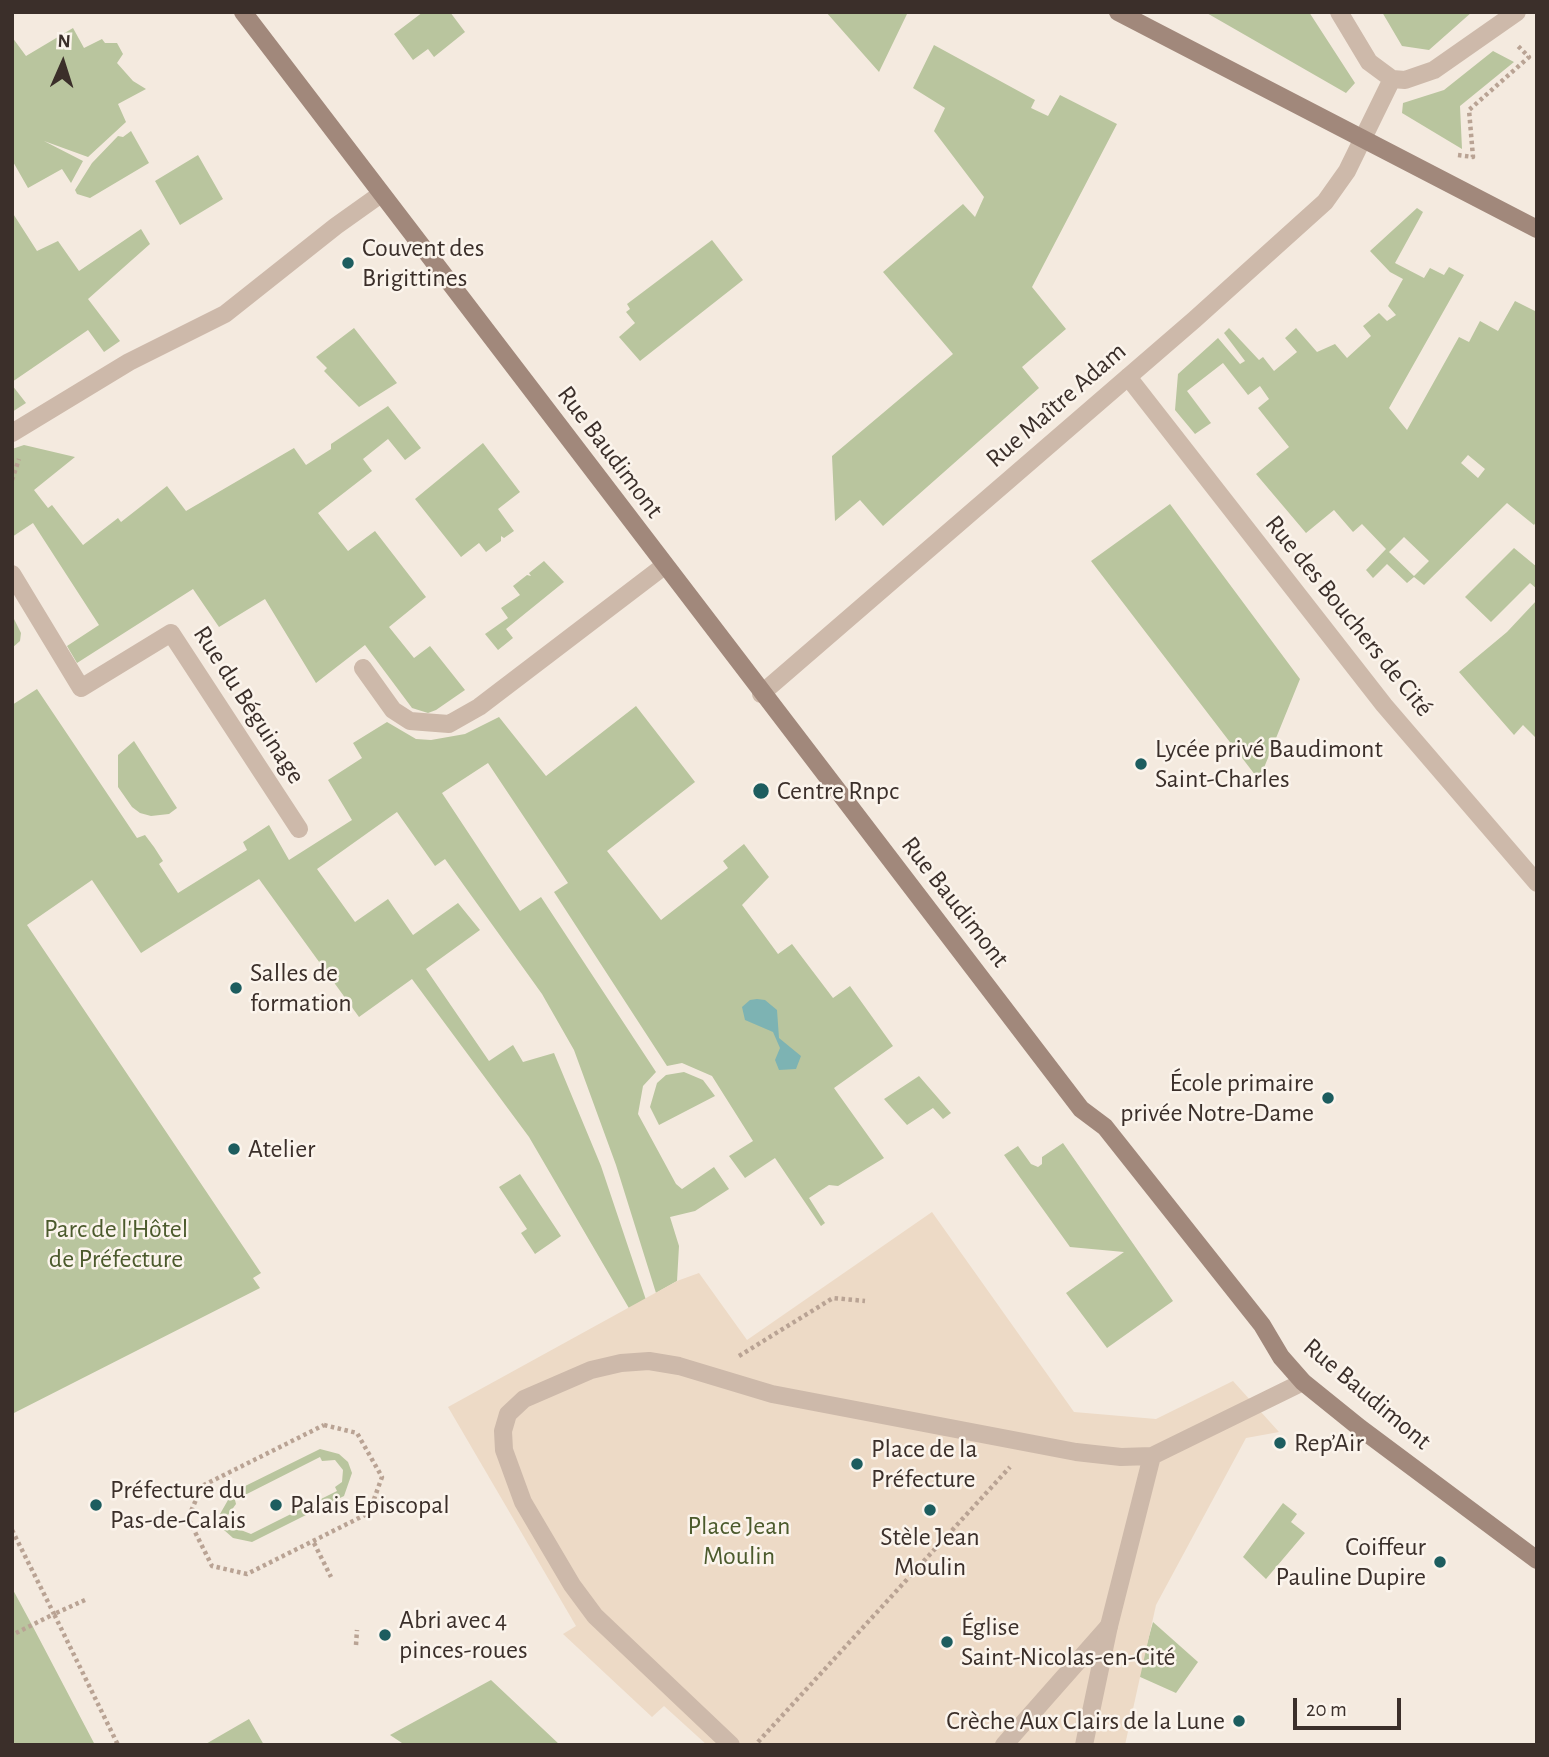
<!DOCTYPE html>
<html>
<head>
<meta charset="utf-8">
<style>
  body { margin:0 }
  #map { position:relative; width:1549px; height:1757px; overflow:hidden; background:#f4eadf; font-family:"Alegreya Sans",sans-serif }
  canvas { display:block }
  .frame { position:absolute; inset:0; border:14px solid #3b2f2a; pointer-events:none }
  .north { position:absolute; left:28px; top:28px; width:70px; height:70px; -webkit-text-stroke:5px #fbf4ec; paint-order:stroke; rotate:3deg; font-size:19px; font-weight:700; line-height:28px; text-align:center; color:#3b2f2a }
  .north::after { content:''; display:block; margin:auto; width:24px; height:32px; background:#3b2f2a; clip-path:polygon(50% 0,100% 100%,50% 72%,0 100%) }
  .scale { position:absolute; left:1293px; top:1698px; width:108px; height:32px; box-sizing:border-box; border:4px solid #3b2f2a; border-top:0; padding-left:9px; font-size:21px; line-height:24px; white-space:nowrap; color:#3b2f2a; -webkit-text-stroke:5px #fbf4ec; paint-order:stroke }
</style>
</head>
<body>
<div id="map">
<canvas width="1549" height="1757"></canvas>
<div class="frame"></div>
<div class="north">N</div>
<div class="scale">20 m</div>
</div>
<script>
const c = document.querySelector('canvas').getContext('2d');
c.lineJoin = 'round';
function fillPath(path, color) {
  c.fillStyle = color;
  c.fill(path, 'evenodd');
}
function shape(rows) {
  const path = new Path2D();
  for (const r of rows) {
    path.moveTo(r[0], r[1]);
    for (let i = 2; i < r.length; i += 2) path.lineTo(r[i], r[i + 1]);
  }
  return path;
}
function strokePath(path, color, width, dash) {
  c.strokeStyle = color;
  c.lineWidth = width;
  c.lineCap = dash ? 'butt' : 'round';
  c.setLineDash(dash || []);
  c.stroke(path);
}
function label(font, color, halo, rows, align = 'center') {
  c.font = font + ' "Alegreya Sans",sans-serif';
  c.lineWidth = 5;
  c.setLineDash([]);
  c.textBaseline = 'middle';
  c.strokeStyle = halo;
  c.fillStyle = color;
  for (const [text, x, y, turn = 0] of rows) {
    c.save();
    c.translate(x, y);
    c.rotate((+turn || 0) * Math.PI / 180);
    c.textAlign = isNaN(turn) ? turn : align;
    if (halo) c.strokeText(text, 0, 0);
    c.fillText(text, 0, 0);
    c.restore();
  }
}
const green = shape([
  [423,12,450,12,465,32,434,57,428,49,413,60,394,34],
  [826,12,903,12,907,14,879,72],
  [1205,12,1309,12,1355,83,1346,93],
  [1382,12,1472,12,1429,50,1402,46],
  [73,28,84,48,102,39,105,43,117,43,123,54,117,63,133,81,146,89,118,104,126,122,88,157,44,141,83,161,71,183,62,169,28,188,12,160,12,37,26,56],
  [934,45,1035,100,1031,108,1048,116,1060,95,1117,124,1032,287,1066,329,1022,367,1039,388,883,526,860,500,835,521,832,456,953,354,883,272,963,204,975,217,984,197,934,131,945,108,913,88],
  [1493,51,1514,62,1460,106,1462,149,1402,113,1403,103,1444,90],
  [131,131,149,163,90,198,77,194,75,190,92,163,118,136,123,137],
  [198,155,223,199,180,225,155,181],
  [1417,208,1423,212,1395,263,1424,278,1430,268,1444,275,1449,267,1464,275,1389,408,1407,430,1459,337,1469,342,1480,321,1498,331,1515,301,1537,312,1537,520,1534,525,1507,503,1424,585,1414,577,1407,583,1387,564,1373,578,1366,570,1386,549,1362,524,1353,532,1334,510,1306,533,1256,474,1289,447,1258,408,1269,399,1260,386,1248,395,1223,363,1187,391,1211,423,1195,434,1175,410,1178,374,1218,338,1240,364,1245,361,1224,333,1229,328,1259,360,1263,357,1274,371,1297,352,1285,338,1296,328,1317,352,1335,344,1347,358,1371,336,1363,326,1379,313,1387,321,1396,315,1388,306,1403,279,1390,272,1370,251],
  [1468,455,1485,469,1478,478,1461,463],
  [1404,537,1429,561,1414,576,1389,552],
  [12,212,37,251,58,241,79,271,141,229,150,244,88,299,120,341,104,352,88,330,12,382],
  [712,240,743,280,640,361,619,337,635,323,626,312,630,309,627,304],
  [354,328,397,383,359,407,324,371,327,368,316,357],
  [12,385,26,403,12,412],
  [388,406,421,448,405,460,388,439,363,459,372,471,318,513,348,551,375,531,426,597,389,627,414,658,430,646,465,690,436,710,428,713,412,708,365,645,316,683,265,599,219,627,193,589,77,663,67,646,99,625,33,523,12,537,12,449,24,445,75,457,34,490,48,508,52,505,83,545,118,518,121,522,167,486,186,511,294,448,306,465,331,449,331,444],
  [483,443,520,492,498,509,514,531,504,538,501,536,501,541,486,552,479,543,461,557,415,499],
  [1170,504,1300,679,1259,780,1091,561],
  [1514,548,1537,567,1537,589,1530,583,1491,622,1465,597],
  [544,561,564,582,506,629,513,638,498,650,485,634,508,618,501,608,520,595,513,586,527,575,531,576,529,573],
  [1537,600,1537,735,1535,737,1523,725,1514,735,1459,672,1507,632],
  [12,615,21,633,20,641,12,648],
  [37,689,137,838,145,835,154,847,163,861,159,864,178,893,247,850,243,842,269,825,289,860,352,820,328,780,362,758,353,743,387,722,416,739,431,740,465,734,499,717,546,776,636,706,695,782,607,851,661,920,728,868,723,861,744,844,769,877,742,905,778,954,792,944,833,998,850,986,893,1046,834,1088,884,1158,838,1186,829,1185,809,1198,825,1223,821,1226,775,1158,745,1178,729,1156,753,1141,712,1076,682,1063,667,1066,554,892,568,883,488,763,442,793,520,911,541,897,656,1072,643,1086,638,1114,676,1184,682,1189,714,1167,729,1189,695,1211,670,1217,679,1246,677,1281,656,1293,616,1165,574,1050,542,994,445,859,435,866,397,812,317,869,355,922,388,899,413,935,458,903,480,930,426,969,489,1061,513,1045,523,1062,554,1053,601,1166,646,1300,630,1310,529,1137,412,979,359,1017,259,879,141,953,92,880,27,925,261,1273,253,1278,260,1288,12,1414,12,705],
  [134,741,177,808,169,814,151,816,140,813,132,807,118,787,118,755],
  [684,1072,703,1080,715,1096,659,1125,650,1107,657,1083,666,1075],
  [919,1076,951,1113,943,1119,933,1108,907,1125,884,1099],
  [1063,1143,1173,1301,1107,1348,1066,1293,1124,1252,1070,1247,1004,1155,1018,1146,1031,1164,1038,1167,1042,1164,1042,1157],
  [520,1174,561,1236,535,1254,521,1233,527,1229,499,1187],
  [320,1449,339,1454,348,1462,352,1473,344,1496,252,1542,233,1538,224,1530,220,1514,228,1500,227,1495],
  [320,1457,322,1461,335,1460,343,1470,342,1482,335,1487,337,1491,251,1534,233,1527,228,1515,236,1504,235,1500],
  [1283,1503,1297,1514,1291,1522,1305,1533,1266,1579,1243,1557],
  [12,1588,32,1625,95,1745,12,1745],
  [1153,1622,1198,1662,1176,1693,1138,1676],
  [491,1680,560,1745,405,1745,390,1735],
  [249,1719,264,1745,204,1745]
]);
const plaza = shape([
  [932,1212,1074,1412,1156,1419,1233,1381,1279,1432,1246,1438,1156,1605,1125,1745,707,1745,664,1706,652,1717,563,1634,576,1626,448,1407,677,1281,699,1273,747,1340]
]);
const water = shape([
  [757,999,765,1000,777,1010,779,1038,801,1056,796,1069,779,1070,775,1060,780,1048,773,1032,745,1020,742,1007,750,1000]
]);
const path = shape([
  [1458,155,1473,157,1469,110,1529,57,1516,44],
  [12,480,19,459],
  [739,1356,833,1298,865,1301],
  [324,1425,357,1433,382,1477,369,1513,247,1574,212,1566,188,1518,202,1486,324,1425],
  [12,1530,54,1614,12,1635],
  [314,1543,331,1577],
  [85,1600,54,1614,118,1745],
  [356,1645,357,1630],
  [758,1742,1010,1467]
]);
const lane = shape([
  [1128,377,1384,705,1537,883],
  [12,433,129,362,225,314,336,226,381,194],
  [12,574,81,688,171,633,299,829],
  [363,668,393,710,410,721,449,724,479,707,664,566],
  [1004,1745,1109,1626]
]);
const street = shape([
  [1339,12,1369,62,1392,79,1405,80,1434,70,1517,12],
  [761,694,1194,320,1325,202,1347,171,1392,79],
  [731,1745,595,1616,572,1585,523,1502,504,1450,503,1431,508,1414,524,1399,591,1370,621,1363,649,1361,679,1366,772,1394,1076,1452,1121,1457,1152,1456,1303,1382],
  [1084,1745,1109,1626,1152,1456]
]);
const secondary = shape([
  [243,12,1081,1109,1105,1127,1262,1325,1281,1357,1303,1382,1360,1428,1537,1560],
  [1118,12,1537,229]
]);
const markers = [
  [348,263,7,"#1d5d5f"],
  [1141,764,7,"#1d5d5f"],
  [761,791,9,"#1d5d5f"],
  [236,988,7,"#1d5d5f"],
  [1328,1098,7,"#1d5d5f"],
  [234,1149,7,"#1d5d5f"],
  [1280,1443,7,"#1d5d5f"],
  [857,1464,7,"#1d5d5f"],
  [96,1505,7,"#1d5d5f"],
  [276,1505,7,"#1d5d5f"],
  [930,1510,7,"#1d5d5f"],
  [1440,1562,7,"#1d5d5f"],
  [385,1635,7,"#1d5d5f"],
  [947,1642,7,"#1d5d5f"],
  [1239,1721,7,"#1d5d5f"]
];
const poiNames = [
  ["Couvent des",362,248],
  ["Brigittines",362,278],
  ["Lycée privé Baudimont",1155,749],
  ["Saint-Charles",1155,779],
  ["Centre Rnpc",777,791],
  ["Salles de",250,973],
  ["formation",250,1003],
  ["École primaire",1314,1083,"right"],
  ["privée Notre-Dame",1314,1113,"right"],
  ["Atelier",248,1149],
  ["Rep’Air",1294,1443],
  ["Place de la",871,1449],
  ["Préfecture",871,1479],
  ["Préfecture du",110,1490],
  ["Pas-de-Calais",110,1520],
  ["Palais Episcopal",290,1505],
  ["Stèle Jean",930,1537,"center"],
  ["Moulin",930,1567,"center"],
  ["Coiffeur",1426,1547,"right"],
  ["Pauline Dupire",1426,1577,"right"],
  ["Abri avec 4",399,1620],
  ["pinces-roues",399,1650],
  ["Église",961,1627],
  ["Saint-Nicolas-en-Cité",961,1657],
  ["Crèche Aux Clairs de la Lune",1225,1721,"right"]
];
const streetNames = [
  ["Rue Maître Adam",1056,405,-41],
  ["Rue Baudimont",610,452,53],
  ["Rue des Bouchers de Cité",1349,616,51],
  ["Rue du Béguinage",249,705,57],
  ["Rue Baudimont",955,902,52],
  ["Rue Baudimont",1367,1394,40]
];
const parkNames = [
  ["Parc de l'Hôtel",116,1229],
  ["de Préfecture",116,1259],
  ["Place Jean",739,1526],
  ["Moulin",739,1556]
];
fillPath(green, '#b9c59e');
fillPath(plaza, '#eddac6');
fillPath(water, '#7db3b3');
strokePath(path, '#b9a394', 4.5, [3.5, 3.5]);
strokePath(lane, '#cdb9aa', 18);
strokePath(street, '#cdb9aa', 18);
strokePath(secondary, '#a1887b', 18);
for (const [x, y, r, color] of markers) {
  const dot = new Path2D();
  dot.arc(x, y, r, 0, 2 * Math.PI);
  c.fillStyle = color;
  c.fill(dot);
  strokePath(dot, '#fbf4ec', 2.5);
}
label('26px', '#3b2f2a', '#fbf4ec', poiNames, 'left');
label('26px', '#3b2f2a', '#fbf4ec', streetNames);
label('26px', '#4b5a2c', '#fbf4ec', parkNames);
</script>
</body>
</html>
